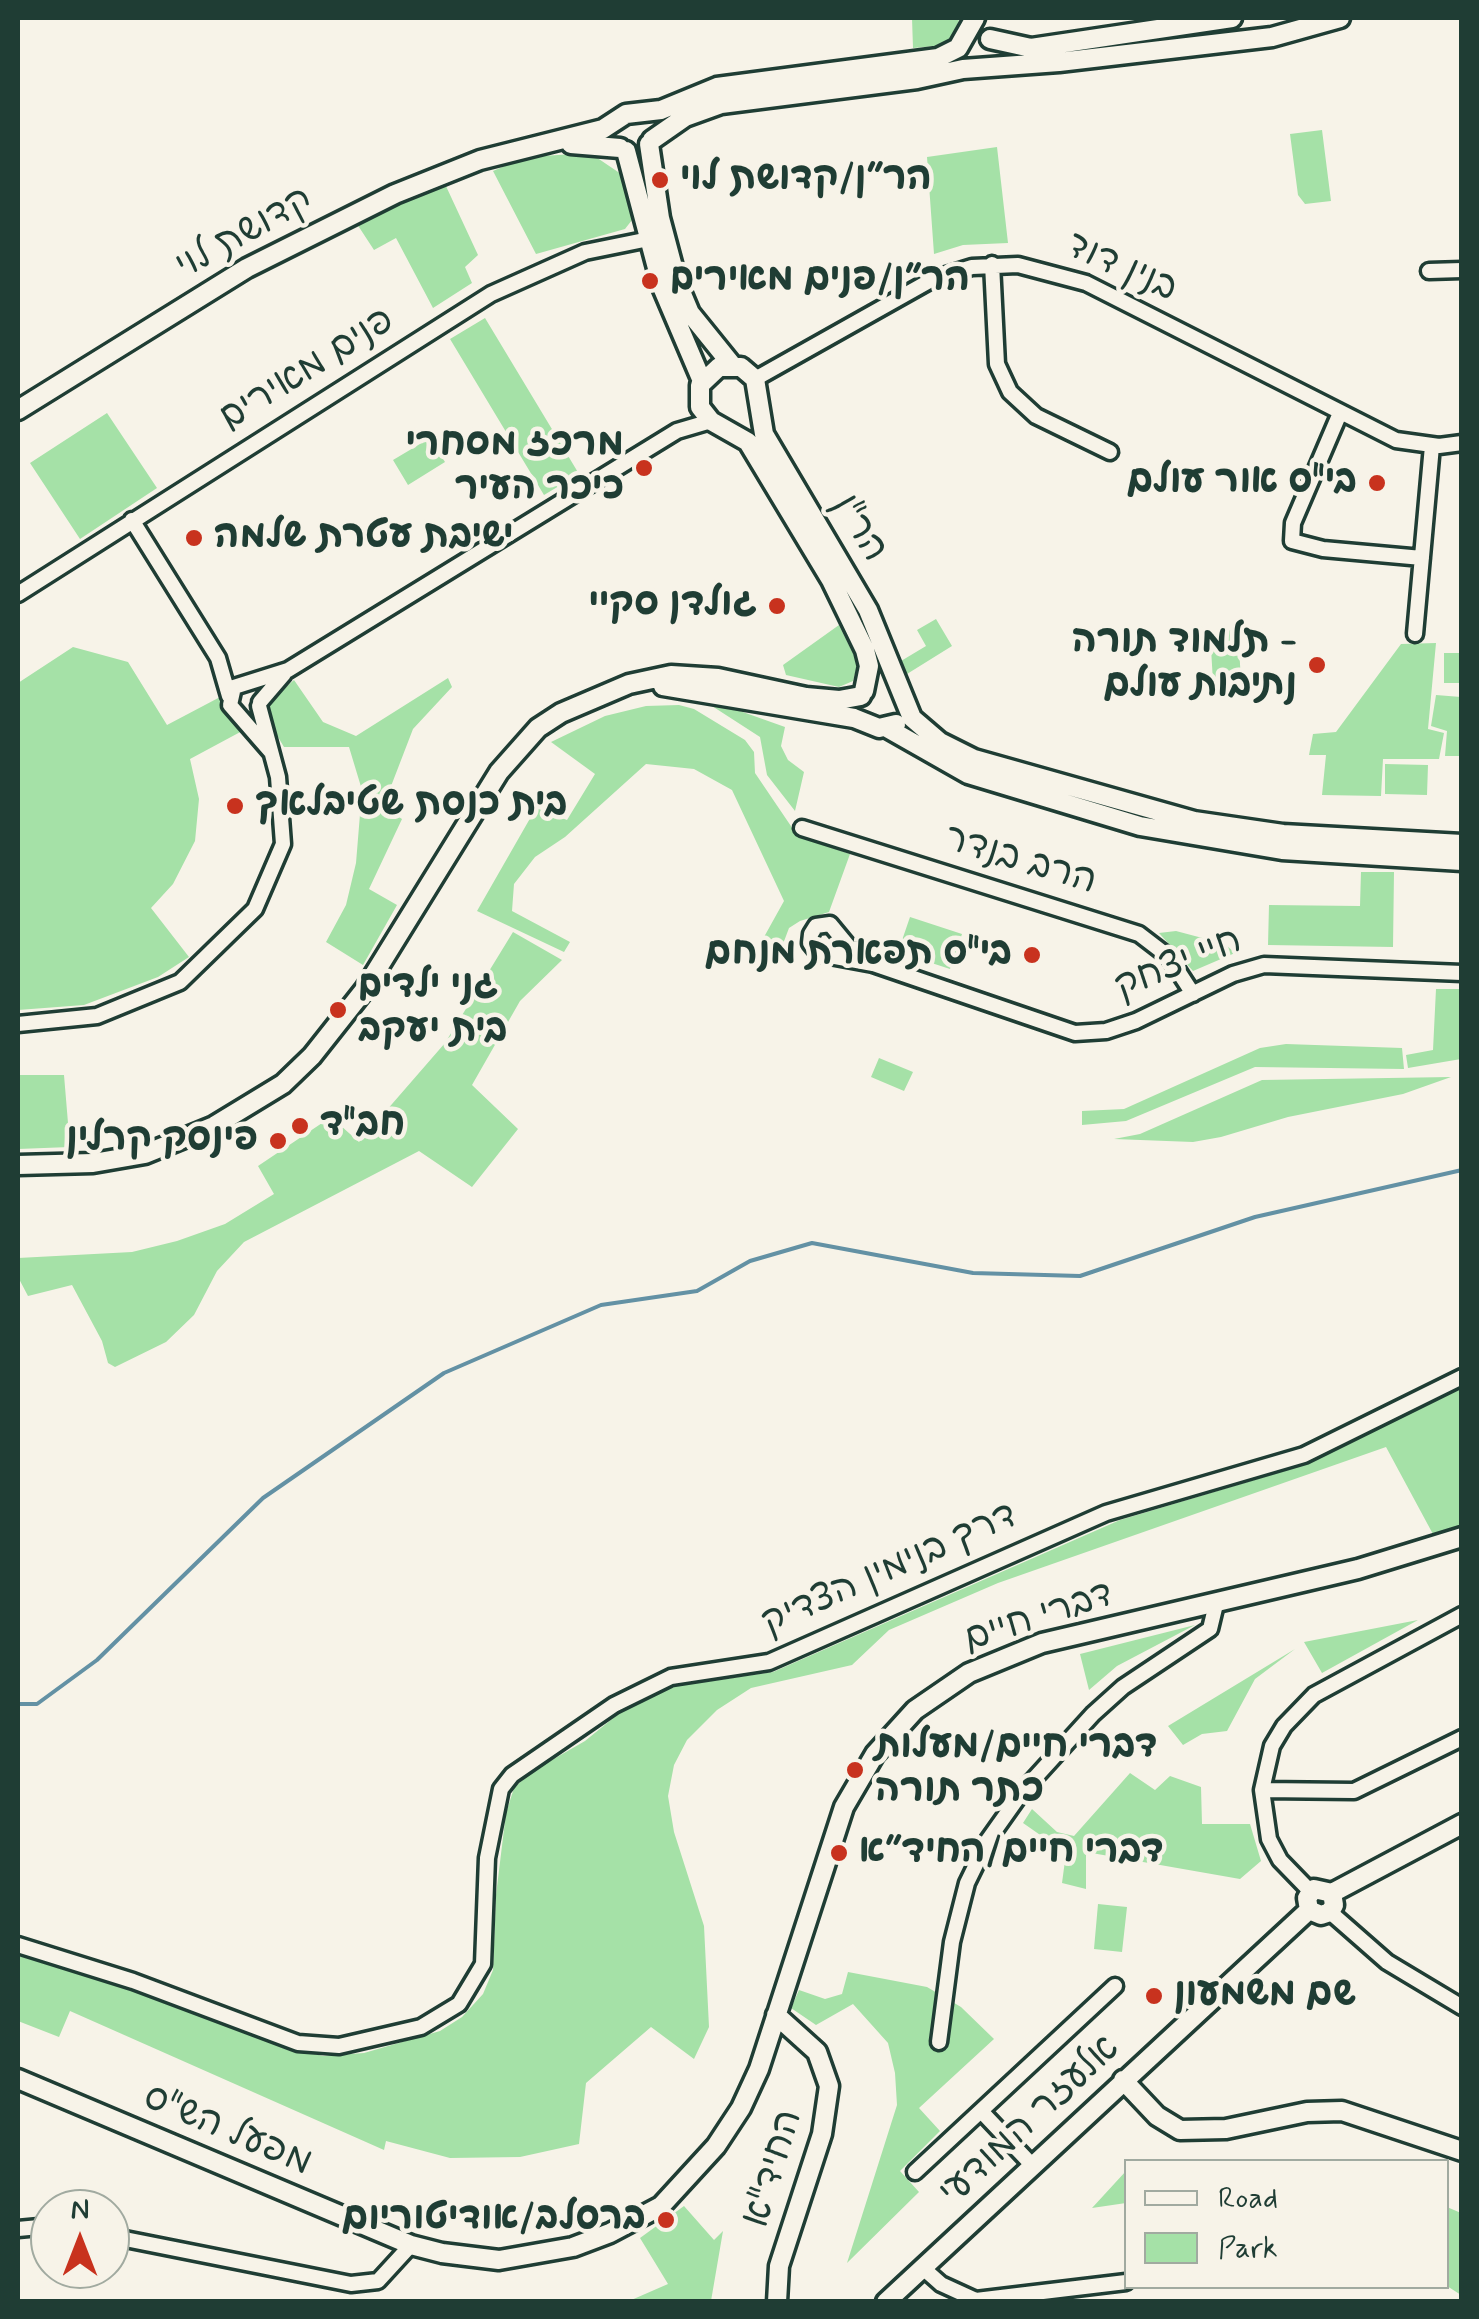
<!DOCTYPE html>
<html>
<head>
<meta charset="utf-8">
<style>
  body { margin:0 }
  #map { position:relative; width:1479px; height:2319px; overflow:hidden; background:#f7f3e8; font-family:Mynerve,sans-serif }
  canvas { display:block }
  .frame { position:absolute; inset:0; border:20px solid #1f3d34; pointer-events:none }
  .legend { position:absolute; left:1124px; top:2159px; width:325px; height:130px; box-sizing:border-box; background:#f7f3e8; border:2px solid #a1aaa0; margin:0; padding:12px 18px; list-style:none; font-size:30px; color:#1f3d34 }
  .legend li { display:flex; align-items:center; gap:20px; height:50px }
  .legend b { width:50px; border:2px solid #a1aaa0 }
  .north { position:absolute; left:30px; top:2189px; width:100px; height:100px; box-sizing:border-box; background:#f7f3e8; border:2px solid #a1aaa0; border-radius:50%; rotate:0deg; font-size:28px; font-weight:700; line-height:40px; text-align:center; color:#1f3d34 }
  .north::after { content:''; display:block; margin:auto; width:35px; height:45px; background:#c8321e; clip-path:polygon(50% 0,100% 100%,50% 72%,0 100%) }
</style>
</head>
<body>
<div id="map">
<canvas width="1479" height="2319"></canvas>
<div class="frame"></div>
<ul class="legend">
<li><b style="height:12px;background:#f7f3e8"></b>Road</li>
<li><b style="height:28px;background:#a5e1a7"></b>Park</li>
</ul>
<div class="north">N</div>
</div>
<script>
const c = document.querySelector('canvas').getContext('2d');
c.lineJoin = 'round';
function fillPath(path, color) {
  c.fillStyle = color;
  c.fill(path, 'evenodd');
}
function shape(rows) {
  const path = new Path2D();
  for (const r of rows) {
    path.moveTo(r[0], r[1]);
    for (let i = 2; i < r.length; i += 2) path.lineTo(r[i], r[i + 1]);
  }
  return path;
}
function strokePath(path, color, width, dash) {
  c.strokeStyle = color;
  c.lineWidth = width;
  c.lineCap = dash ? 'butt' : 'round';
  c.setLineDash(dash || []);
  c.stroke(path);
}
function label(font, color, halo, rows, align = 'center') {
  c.font = font + ' Mynerve,"Playpen Sans Hebrew",sans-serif';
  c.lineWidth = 9;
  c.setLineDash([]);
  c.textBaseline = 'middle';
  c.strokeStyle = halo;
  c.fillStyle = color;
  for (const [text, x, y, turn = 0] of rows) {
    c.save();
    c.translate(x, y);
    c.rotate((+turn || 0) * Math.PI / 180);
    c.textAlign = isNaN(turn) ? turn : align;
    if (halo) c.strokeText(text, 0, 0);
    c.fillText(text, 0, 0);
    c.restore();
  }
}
const green = shape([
  [912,18,959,18,957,37,947,45,913,48],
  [1322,130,1331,201,1305,204,1298,195,1290,134],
  [997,147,1008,243,963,245,934,254,927,157],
  [590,153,621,174,632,220,625,229,536,254,493,171,526,157],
  [445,184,478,255,465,267,472,283,433,308,396,238,374,250,357,224],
  [485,318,579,474,544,495,450,339],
  [107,413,157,488,80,539,30,463],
  [430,438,445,462,408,485,393,460],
  [936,619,952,646,907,674,901,661,926,646,917,630],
  [839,625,858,663,853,681,839,687,786,675,783,665],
  [1238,630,1241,681,1213,682,1210,631],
  [1436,643,1428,729,1444,733,1439,759,1383,759,1381,796,1322,795,1326,755,1309,755,1313,734,1336,732,1401,644],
  [73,647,128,662,167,725,222,696,226,712,244,730,190,759,199,799,195,841,173,884,151,908,189,957,158,977,84,1005,18,1010,18,683],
  [1444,653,1461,653,1461,683,1444,683],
  [448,678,452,687,413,729,383,807,402,819,369,889,397,905,363,965,326,942,346,905,356,863,362,790,349,747,284,747,269,722,268,703,294,680,323,722,356,736],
  [695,695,785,727,781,746,788,760,804,772,795,811,767,775,760,737],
  [1436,695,1461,697,1461,756,1445,756,1447,731,1431,726],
  [679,705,694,709,745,740,754,752,755,773,797,835,850,854,829,912,800,921,789,928,783,944,764,937,784,901,732,790,694,769,646,764,565,837,535,857,514,884,512,911,570,942,564,952,477,911,536,808,567,820,595,774,551,742,605,716,646,706],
  [1385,764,1428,765,1427,795,1385,794],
  [1361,872,1394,872,1393,947,1268,945,1269,905,1360,906],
  [910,917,962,934,950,969,898,952],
  [1176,931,1225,944,1235,953,1193,971,1159,933],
  [513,932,562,960,520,1001,472,1085,518,1129,472,1187,419,1151,244,1242,217,1271,194,1315,166,1342,115,1367,108,1363,102,1341,72,1285,28,1296,18,1277,18,1258,132,1252,177,1241,225,1224,274,1194,258,1166,331,1117,359,1142,445,1043],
  [1436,989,1461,989,1461,1059,1408,1068,1406,1055,1433,1050],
  [1286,1044,1402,1048,1404,1069,1255,1067,1126,1121,1082,1125,1082,1111,1124,1109,1260,1048],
  [879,1058,913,1072,904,1091,871,1077],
  [18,1075,64,1075,70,1147,18,1149],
  [1451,1077,1403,1094,1288,1117,1221,1137,1193,1142,1114,1139,1140,1134,1262,1080],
  [1461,1387,1461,1525,1434,1536,1386,1447,998,1583,889,1630,852,1665,751,1688,717,1710,687,1740,674,1765,668,1796,674,1832,704,1926,709,2027,694,2059,651,2027,586,2083,579,2144,520,2157,450,2158,386,2141,384,2150,70,2011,59,2037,18,2021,18,1956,54,1962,290,2048,323,2056,364,2053,440,2031,462,2017,483,1994,493,1970,496,1895,506,1813,514,1788,531,1772,585,1741,623,1710,663,1688,773,1672,1120,1520,1301,1466],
  [1418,1620,1322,1673,1304,1642],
  [1195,1625,1117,1666,1089,1690,1080,1654],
  [1295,1649,1255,1679,1227,1731,1202,1734,1183,1745,1168,1726],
  [1130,1773,1155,1790,1170,1776,1201,1787,1202,1824,1250,1824,1261,1861,1240,1879,1086,1852,1086,1889,1062,1883,1066,1853,1023,1823,1032,1809,1057,1832,1074,1836],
  [1098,1904,1127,1907,1122,1952,1094,1949],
  [848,1972,927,1987,961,2007,994,2039,919,2108,940,2131,900,2171,919,2192,847,2263,897,2105,895,2073,888,2043,853,2004,816,2025,791,2008,799,1990,825,1999,842,1994],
  [1126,2171,1126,2203,1092,2208],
  [684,2206,714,2240,723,2231,711,2301,629,2301,668,2284,640,2238],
  [1447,2207,1461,2213,1461,2295,1447,2286]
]);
const stream = shape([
  [18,1704,37,1704,97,1660,263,1498,444,1373,601,1305,697,1291,750,1261,812,1243,973,1273,1080,1276,1255,1217,1462,1170]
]);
const minor = shape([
  [992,264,997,364,1010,392,1036,416,1110,452],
  [1429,271,1462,270],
  [755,379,933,279,972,267,1018,265,1086,283,1396,440,1439,446,1462,443],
  [1340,413,1293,523,1292,541,1323,549,1422,558],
  [132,520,218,658,229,696],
  [18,594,491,294,585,252,649,239],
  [1415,634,1432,446],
  [260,702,284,674],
  [270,751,230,705,234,687,288,670,677,431,711,421],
  [802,828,1139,934,1169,957,1193,994],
  [873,964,849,947,830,924,816,926,811,934,810,943,819,954,873,964,1075,1033,1106,1031,1136,1021,1233,974,1264,965,1462,973],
  [18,1024,97,1016,180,982,255,909,283,844,278,777,259,706],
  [1262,1790,1354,1791,1462,1738],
  [1311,1892,1280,1860,1269,1839,1262,1790,1272,1746,1284,1726,1314,1695,1462,1615],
  [1330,1912,1387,1962,1462,2007],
  [18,1945,133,1981,298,2043,339,2046,421,2027,459,2004,483,1964,487,1858,501,1789,512,1775,614,1705,671,1677,769,1662,1106,1513,1304,1455,1462,1377],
  [939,2042,952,1942,967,1883,988,1840,1022,1792,1093,1714,1123,1687,1210,1629,1216,1604],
  [981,2111,1032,2165],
  [915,2172,1115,1986],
  [18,2229,50,2226],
  [110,2236,351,2284,378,2281,411,2245],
  [923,2268,941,2284,976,2300,1126,2282]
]);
const tertiary = shape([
  [990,39,1031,48,1232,18],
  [652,140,685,117,721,104,917,79,963,69,1059,62,1272,37,1340,18],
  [571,144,620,148],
  [649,144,660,218,677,282,690,313,732,365],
  [626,151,662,287,702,381],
  [18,410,247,268,395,194,480,160,603,129,626,114,661,110,717,87,938,58,958,48,975,18],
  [663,686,854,718,879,728,896,724],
  [864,691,869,666,865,650,831,580,748,442,711,421,700,407,700,385,719,367,741,367,755,379,764,434,868,610,912,718,940,742,974,759,1194,821,1283,834,1462,844],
  [887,728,968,774,1140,826,1282,850,1462,861],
  [18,1165,93,1163,145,1154,214,1126,283,1084,312,1056,365,989,499,772,538,728,561,713,629,684,671,675,718,678,806,697,839,700,861,696],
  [1332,1893,1462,1824],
  [1309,1910,1307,1898,1314,1889,1332,1893],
  [1309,1910,1321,1915,1330,1912,1334,1905,1332,1893],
  [776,2015,817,2052,829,2086,822,2134,779,2266,777,2302],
  [18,2079,411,2245,442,2253,499,2260,573,2247,610,2233,661,2206,716,2146,741,2108,759,2069,844,1807,875,1754,915,1710,969,1673,1042,1643,1358,1569,1462,1537],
  [1123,2080,1157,2116,1180,2130,1226,2129,1307,2112,1342,2111,1462,2151],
  [886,2302,1309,1910]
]);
const markers = [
  [660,180,10,"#c8321e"],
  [650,281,10,"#c8321e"],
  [644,468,10,"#c8321e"],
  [1377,483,10,"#c8321e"],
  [194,538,10,"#c8321e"],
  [777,606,10,"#c8321e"],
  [1317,665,10,"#c8321e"],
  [235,806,10,"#c8321e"],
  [1032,955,10,"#c8321e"],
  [338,1010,10,"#c8321e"],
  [300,1126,10,"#c8321e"],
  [278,1141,10,"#c8321e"],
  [855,1770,10,"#c8321e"],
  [839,1853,10,"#c8321e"],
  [1154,1996,10,"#c8321e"],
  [666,2220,10,"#c8321e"]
];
const poiNames = [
  ["הר״ן/קדושת לוי",680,180],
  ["הר״ן/פנים מאירים",670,281],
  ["מרכז מסחרי",624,446,"right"],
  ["כיכר העיר",624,490,"right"],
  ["בי\"ס אור עולם",1357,483,"right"],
  ["ישיבת עטרת שלמה",214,538],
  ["גולדן סקיי",757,606,"right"],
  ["תלמוד תורה -",1297,643,"right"],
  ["נתיבות עולם",1297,687,"right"],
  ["בית כנסת שטיבלאך",255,806],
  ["בי\"ס תפארת מנחם",1012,955,"right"],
  ["גני ילדים",358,988],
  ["בית יעקב",358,1032],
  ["חב\"ד",320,1126],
  ["פינסק קרלין",258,1141,"right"],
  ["דברי חיים/מעלות",875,1748],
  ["כתר תורה",875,1792],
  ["דברי חיים/החיד״א",859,1853],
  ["שם משמעון",1174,1996],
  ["ברסלב/אודיטוריום",646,2220,"right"]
];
const streetNames = [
  ["קדושת לוי",245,235,-29],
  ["בנין דוד",1121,269,24],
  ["פנים מאירים",308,371,-32],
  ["הר\"ן",858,529,59],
  ["הרב בנדר",1020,862,17],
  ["חיי יצחק",1179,966,-22],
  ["דרך בנימין הצדיק",890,1571,-24],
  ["דברי חיים",1039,1619,-18],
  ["אלעזר המודעי",1031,2122,-43],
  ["מפעל הש\"ס",227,2132,23],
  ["החיד\"א",775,2169,-73]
];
fillPath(green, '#a5e1a7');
strokePath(stream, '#6391a4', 4);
strokePath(minor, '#1f3d34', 21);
strokePath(tertiary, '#1f3d34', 25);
strokePath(minor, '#f7f3e8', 14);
strokePath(tertiary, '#f7f3e8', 18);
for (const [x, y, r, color] of markers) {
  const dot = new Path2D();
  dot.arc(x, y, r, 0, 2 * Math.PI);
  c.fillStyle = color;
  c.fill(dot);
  strokePath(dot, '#f7f3e8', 4);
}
label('bold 38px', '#1f3d34', '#f7f3e8', poiNames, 'left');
label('38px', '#1f3d34', '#f7f3e8', streetNames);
</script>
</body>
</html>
